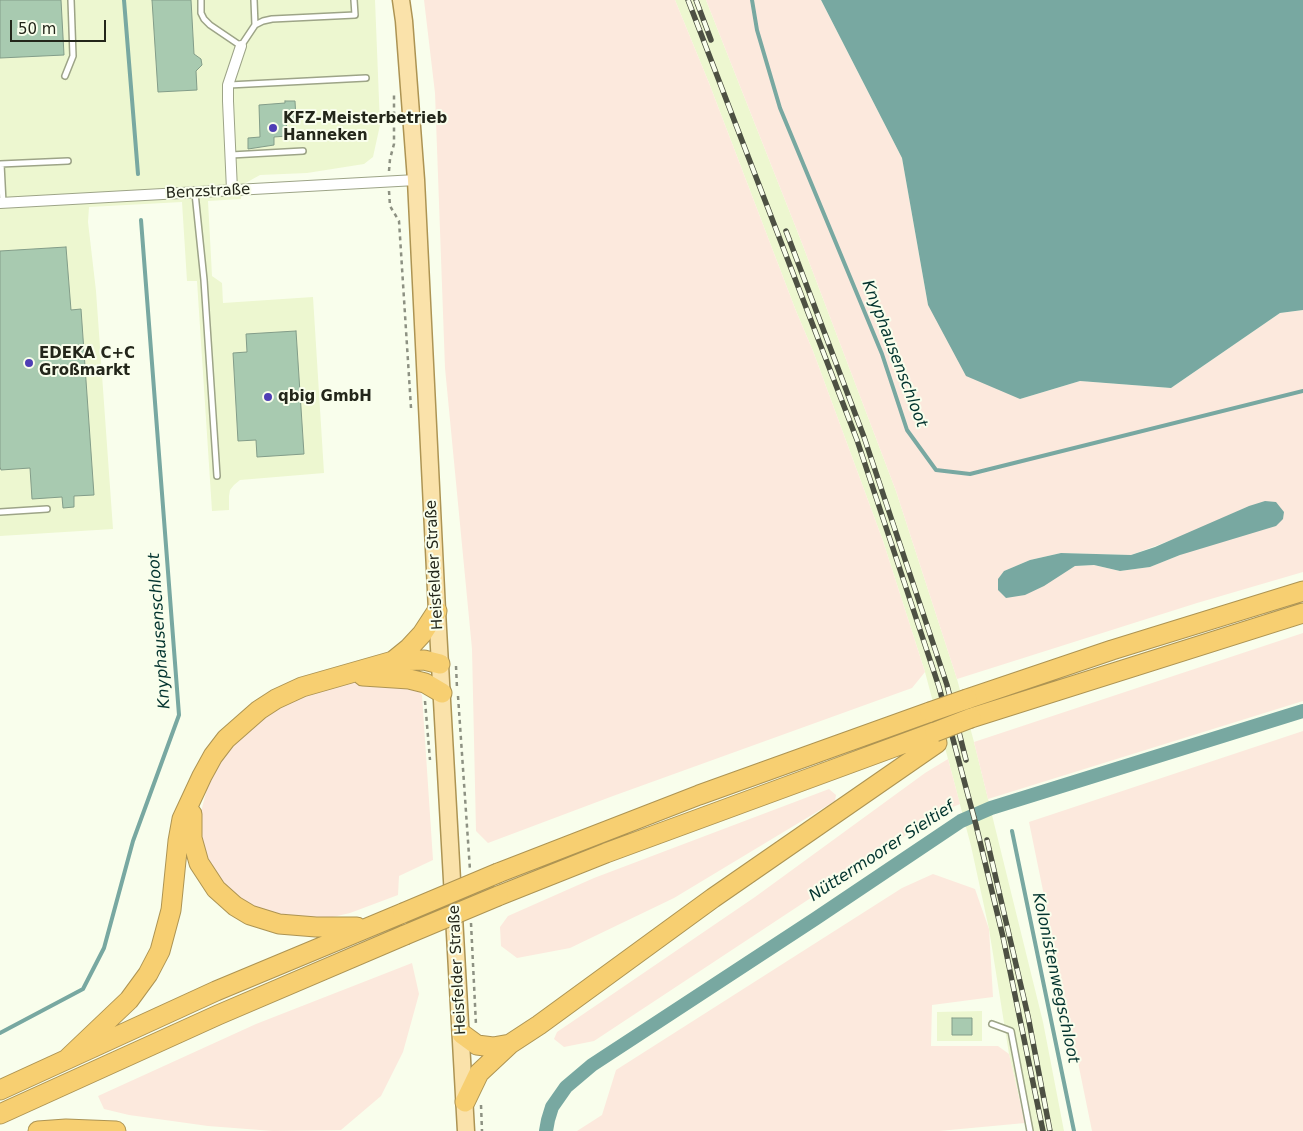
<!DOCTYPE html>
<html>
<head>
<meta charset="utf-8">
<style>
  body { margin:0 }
  #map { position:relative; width:1303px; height:1131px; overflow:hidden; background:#f9feec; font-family:"DejaVu Sans",sans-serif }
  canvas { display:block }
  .scale { position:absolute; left:10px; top:20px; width:96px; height:22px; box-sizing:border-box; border:2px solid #23261a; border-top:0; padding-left:6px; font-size:15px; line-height:18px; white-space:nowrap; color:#23261a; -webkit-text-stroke:4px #f9feec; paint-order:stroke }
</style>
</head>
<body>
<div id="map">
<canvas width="1303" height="1131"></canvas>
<div class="scale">50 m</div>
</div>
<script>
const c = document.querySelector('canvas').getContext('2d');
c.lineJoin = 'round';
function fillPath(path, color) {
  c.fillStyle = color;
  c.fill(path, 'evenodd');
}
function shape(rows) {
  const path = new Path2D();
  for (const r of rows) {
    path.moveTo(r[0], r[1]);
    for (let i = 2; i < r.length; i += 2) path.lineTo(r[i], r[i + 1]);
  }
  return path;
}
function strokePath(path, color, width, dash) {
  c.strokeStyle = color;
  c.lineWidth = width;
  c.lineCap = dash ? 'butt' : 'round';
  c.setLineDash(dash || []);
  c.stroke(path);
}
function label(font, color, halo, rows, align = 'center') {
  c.font = font + ' "DejaVu Sans",sans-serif';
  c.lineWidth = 4;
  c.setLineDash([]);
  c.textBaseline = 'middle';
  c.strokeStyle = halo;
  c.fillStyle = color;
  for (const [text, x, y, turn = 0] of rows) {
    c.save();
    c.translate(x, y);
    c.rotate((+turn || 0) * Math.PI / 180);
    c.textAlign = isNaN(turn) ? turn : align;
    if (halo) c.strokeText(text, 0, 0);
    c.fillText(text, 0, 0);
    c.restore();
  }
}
const built = shape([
  [0,0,375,0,380,125,373,157,364,164,307,173,260,175,242,185,241,199,208,201,212,276,222,283,223,303,313,297,324,473,240,480,234,485,230,490,229,496,229,510,212,511,197,281,187,281,182,202,89,207,88,222,96,291,113,529,0,536],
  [675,0,706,0,800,238,896,491,957,679,974,742,1043,1022,1064,1131,1027,1131,1009,1054,989,929,971,846,925,672,883,541,813,351,796,311,709,83],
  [982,1011,982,1041,937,1041,937,1012]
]);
const green = shape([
  [424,0,675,0,709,83,796,311,813,351,883,541,925,672,912,688,613,796,488,843,476,831,472,649,445,368,435,93],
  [706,0,821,0,902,158,928,305,1020,399,1080,381,1171,388,1280,313,1303,310,1303,572,1197,603,957,679,896,491,800,238],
  [1249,506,1180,555,1150,567,1120,571,1094,565,1075,566,1063,573,1004,571,1030,560,1061,553,1131,555,1185,535],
  [1303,633,1303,701,988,799,974,742],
  [358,681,417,689,422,695,433,860,399,876,398,895,350,913,320,920,259,914,227,891,208,863,202,844,200,825,202,808,210,777,222,755,280,703],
  [1303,731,1303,1131,1092,1131,1029,822],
  [948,759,960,804,941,812,594,1041,564,1047,554,1039,557,1032,755,897,925,773],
  [829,789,836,795,835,801,674,898,570,948,517,958,501,946,500,927,508,916,594,878],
  [933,874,975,889,989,929,993,997,932,1005,931,1046,998,1046,1009,1054,1025,1123,939,1131,577,1131,602,1115,616,1070,902,888],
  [412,963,419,994,403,1052,381,1096,341,1130,273,1131,208,1126,129,1115,104,1109,98,1096,256,1024]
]);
const water = shape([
  [821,0,1303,0,1303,310,1280,313,1171,388,1080,381,1020,399,966,376,928,305,902,158],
  [1265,501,1276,502,1284,512,1283,519,1276,526,1180,555,1150,567,1120,571,1094,565,1075,566,1044,586,1025,595,1006,598,998,590,998,579,1004,571,1030,560,1061,553,1131,555,1155,547,1249,506]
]);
const stream = shape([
  [124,0,138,174],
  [752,0,757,30,780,108,882,354,907,430,936,470,970,474,1303,391],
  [1012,831,1074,1131],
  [0,1033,83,989,104,948,133,841,179,715,141,220]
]);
const canal = shape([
  [546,1131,548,1120,552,1107,566,1087,592,1065,815,919,961,821,991,808,1303,711]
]);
const building = shape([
  [0,0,61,0,64,55,0,58,0,0],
  [152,0,191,0,194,54,201,59,202,65,196,71,197,90,158,92,152,0],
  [285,101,295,101,296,119,286,119,287,136,274,137,274,145,248,149,248,138,260,137,259,105,285,103,285,101],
  [66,247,71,310,81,309,94,495,74,496,74,507,63,508,62,497,32,499,30,468,1,470,0,467,0,251,66,247],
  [296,331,304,454,257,457,256,440,238,441,233,353,247,352,246,334,296,331],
  [952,1018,972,1018,972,1035,952,1035,952,1018]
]);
const path = shape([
  [389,171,390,159,394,144,394,95],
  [389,191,390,206,399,221,411,408],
  [456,666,457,688],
  [458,696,470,870],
  [425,701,430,760],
  [471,923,476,1025],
  [481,1105,482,1131]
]);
const lane = shape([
  [201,0,201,13,204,19,210,25,241,46,255,25,263,21,272,19,355,15,354,0],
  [254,0,255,25],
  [65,76,73,56,71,0],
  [229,85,366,78],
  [231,155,303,151],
  [0,164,68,161],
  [1,164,3,203],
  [195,193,204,280,217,476],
  [0,512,47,509],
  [992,1024,1011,1031,1030,1131]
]);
const street = shape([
  [232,190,228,101,228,85,241,46],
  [0,203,416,180]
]);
const primary = shape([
  [401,0,404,21,416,180,437,611,466,1131]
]);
const highway = shape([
  [393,661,409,648,422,634,437,611],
  [363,676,409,679,425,683,442,693],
  [967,699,1112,650,1303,591],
  [971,718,1303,613],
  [192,814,192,838,199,863,216,889,235,906,250,915,279,924,316,927,357,927],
  [498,873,699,795,930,712],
  [498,896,606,853,935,732],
  [462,1034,477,1045,493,1047,510,1044],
  [68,1058,129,1000,148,974,160,951,171,910,178,841,182,819,202,776,213,756,226,739,259,710,276,699,302,687,393,661,424,660,440,664],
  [0,1090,216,991,403,913],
  [465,1102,479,1073,510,1044,539,1025,713,898,937,743],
  [0,1114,218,1015,405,935],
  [38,1131,66,1129,116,1131]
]);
const rail = shape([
  [688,0,857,440,939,687,976,825,1003,937,1043,1131],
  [696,0,711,40],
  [786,231,864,437,947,685,966,760],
  [987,840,1028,1016,1050,1131]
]);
const highwayBridge = shape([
  [930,712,967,699],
  [935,732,971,718],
  [403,913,498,873],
  [405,935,498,896]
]);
const markers = [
  [273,128,5,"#4f3eb5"],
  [29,363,5,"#4f3eb5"],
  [268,397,5,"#4f3eb5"]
];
const poiNames = [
  ["KFZ-Meisterbetrieb",283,119],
  ["Hanneken",283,136],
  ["EDEKA C+C",39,354],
  ["Großmarkt",39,371],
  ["qbig GmbH",278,397]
];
const streetNames = [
  ["Benzstraße",208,192,-3],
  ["Heisfelder Straße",435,565,-93],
  ["Heisfelder Straße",458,970,-93]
];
const waterNames = [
  ["Knyphausenschloot",894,354,69],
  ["Knyphausenschloot",160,631,-94],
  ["Nüttermoorer Sieltief",882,852,-33],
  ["Kolonistenwegschloot",1055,978,78]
];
fillPath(built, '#edf7d0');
fillPath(green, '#fce9dd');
fillPath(water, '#78a8a1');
strokePath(stream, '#78a8a1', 4);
strokePath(canal, '#78a8a1', 14);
fillPath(building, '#a8cab0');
strokePath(building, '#839d89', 1);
strokePath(lane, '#9da487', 8);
strokePath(street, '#9da487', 12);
strokePath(primary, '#ad9453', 19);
strokePath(highway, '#ad9453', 21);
strokePath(path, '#8d9182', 2.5, [4, 4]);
strokePath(lane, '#fff', 5);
strokePath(street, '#fff', 10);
strokePath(primary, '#fae2aa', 16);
strokePath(highway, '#f7cf71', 19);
strokePath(rail, '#4d5043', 5.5);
strokePath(rail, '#f9feec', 4, [11]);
strokePath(highwayBridge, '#ad9453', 21, []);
strokePath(highwayBridge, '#f7cf71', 19);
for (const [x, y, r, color] of markers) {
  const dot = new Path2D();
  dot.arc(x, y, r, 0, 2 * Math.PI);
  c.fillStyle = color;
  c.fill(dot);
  strokePath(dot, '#f9feec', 2);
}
label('bold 15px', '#23261a', '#f9feec', poiNames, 'left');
label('15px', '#23261a', '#f9feec', streetNames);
label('italic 16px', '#02332e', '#f9feec', waterNames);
</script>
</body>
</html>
